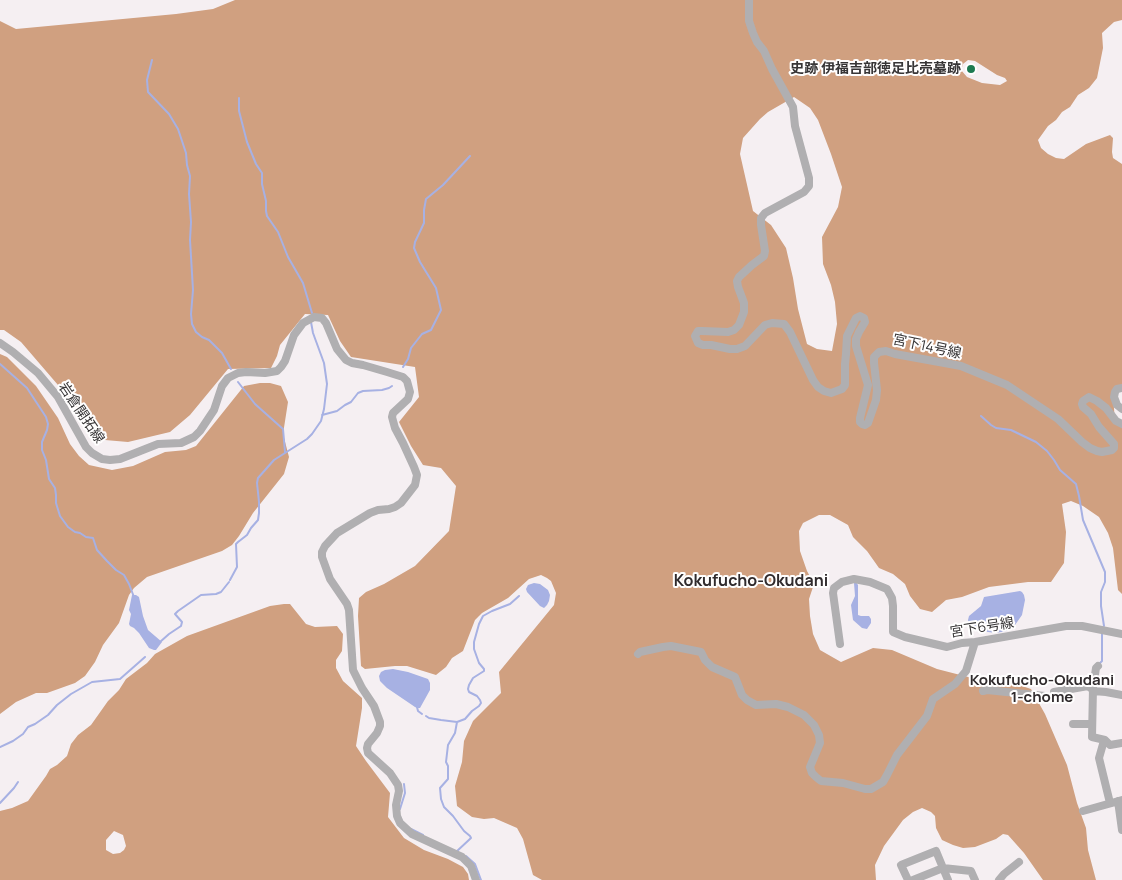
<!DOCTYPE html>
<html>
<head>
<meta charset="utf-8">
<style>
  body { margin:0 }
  canvas { display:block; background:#f5eff2 }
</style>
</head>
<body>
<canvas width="1122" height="880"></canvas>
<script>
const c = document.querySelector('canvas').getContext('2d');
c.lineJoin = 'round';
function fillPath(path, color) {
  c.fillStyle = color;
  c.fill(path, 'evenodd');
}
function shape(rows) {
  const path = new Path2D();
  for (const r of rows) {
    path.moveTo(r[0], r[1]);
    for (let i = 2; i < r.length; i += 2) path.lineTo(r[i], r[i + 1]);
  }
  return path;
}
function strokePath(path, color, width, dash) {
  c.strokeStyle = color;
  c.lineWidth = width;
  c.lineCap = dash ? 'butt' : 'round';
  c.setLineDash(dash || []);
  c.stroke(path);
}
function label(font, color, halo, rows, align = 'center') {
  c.font = font + ' Manrope,"Noto Sans JP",sans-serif';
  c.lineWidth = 4;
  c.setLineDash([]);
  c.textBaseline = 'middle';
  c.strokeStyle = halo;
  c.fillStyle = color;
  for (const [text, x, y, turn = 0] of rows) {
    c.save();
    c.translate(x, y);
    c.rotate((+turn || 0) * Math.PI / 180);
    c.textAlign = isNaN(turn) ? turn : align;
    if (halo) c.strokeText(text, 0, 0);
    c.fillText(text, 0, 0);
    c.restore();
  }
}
const forest = shape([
  [235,0,1122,0,1122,20,1114,22,1102,33,1103,48,1097,78,1089,88,1078,95,1070,107,1062,112,1056,120,1048,126,1038,140,1041,148,1048,154,1056,158,1064,159,1086,144,1110,135,1113,138,1112,152,1113,158,1122,164,1122,386,1113,395,1115,422,1122,426,1122,594,1118,590,1113,548,1108,533,1099,517,1083,506,1071,501,1062,504,1066,532,1064,563,1051,582,1028,582,989,587,962,597,946,600,932,612,920,609,910,596,905,584,893,574,879,568,867,551,853,537,848,525,830,515,819,515,803,523,799,531,800,551,807,571,814,584,809,599,810,616,813,634,820,650,841,662,873,648,892,650,937,669,972,678,986,680,997,678,1006,682,1016,684,1031,689,1045,714,1067,765,1077,803,1086,828,1088,850,1096,880,1043,880,1024,853,1008,835,1003,834,996,839,975,847,963,848,953,845,942,840,936,828,935,816,931,812,922,808,913,812,903,820,884,846,875,865,876,880,542,880,533,875,523,839,517,828,494,818,484,819,472,817,457,806,455,786,462,762,464,741,473,721,501,693,499,672,554,605,556,593,551,581,547,578,541,575,529,579,508,598,482,613,475,620,463,651,452,658,446,667,436,675,407,666,395,666,365,669,361,666,358,616,359,598,366,592,384,584,415,566,449,531,456,486,441,468,423,465,411,446,399,422,419,397,415,367,351,357,340,341,328,315,305,314,280,345,277,356,271,368,228,369,190,415,170,432,128,442,105,440,85,424,64,392,21,342,4,330,0,330,0,21,16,29,176,14,213,9],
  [968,60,975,61,997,75,1005,78,1007,81,1000,85,982,83,967,77,961,70,963,64],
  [794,97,810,108,818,120,831,154,842,187,838,207,822,237,823,264,831,285,835,302,837,324,832,351,817,349,807,344,798,309,793,278,786,248,771,225,753,211,740,154,743,138,760,119,768,112],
  [0,354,7,357,36,386,58,418,70,444,79,456,89,465,112,470,133,466,165,452,186,450,196,446,244,386,260,383,270,383,281,386,288,402,283,434,289,457,284,474,253,513,239,536,232,545,222,551,147,577,134,588,129,595,119,623,103,645,95,662,85,676,75,683,47,693,36,693,16,702,0,714],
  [284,604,290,604,306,624,315,627,337,626,343,634,342,651,336,660,336,668,343,681,362,698,362,708,356,746,366,761,390,793,388,817,404,838,424,850,448,859,463,867,468,874,469,880,0,880,0,811,12,808,28,801,46,776,50,769,57,765,67,756,71,744,78,735,91,725,108,701,119,690,126,679,147,663,155,654,187,636,270,606],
  [114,831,123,835,126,846,124,850,120,853,113,854,106,850,106,840]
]);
const water = shape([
  [856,582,858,585,858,615,861,616,869,616,871,619,871,623,867,629,862,628,853,620,851,605,855,596,854,583],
  [534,583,540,584,548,590,550,595,549,601,547,605,544,608,540,606,527,592,526,589,528,585],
  [1020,591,1022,592,1024,595,1025,600,1022,615,1015,625,1006,631,996,633,973,630,969,626,968,620,969,616,981,606,984,597],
  [132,595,136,595,139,597,143,616,148,630,162,642,156,650,154,650,149,648,139,633,134,628,130,626,129,624,131,614,129,610],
  [393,669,408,672,428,679,430,683,430,690,420,708,417,708,415,707,387,688,380,681,379,676,381,672,385,670]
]);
const stream = shape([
  [152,60,147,80,148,92,169,114,178,129,186,153,187,165,190,176,189,194,191,222,190,240,193,290,191,314,192,324,196,332,202,337,209,340,222,353,231,369],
  [239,98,239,111,247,142,256,164,262,173,262,184,266,201,266,211,267,216,278,232,288,257,303,283,312,313],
  [0,364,27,388,46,417,48,424,47,430,42,442,42,450,46,460,49,479,55,488,56,495,56,503,60,516,68,527,75,532,80,533,86,537,93,538,97,550,107,561,116,570,124,575,129,584,134,597],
  [403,367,408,359,411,348,422,334,431,330,441,310,436,288,420,262,414,248,415,242,424,223,424,210,426,199,443,185,470,156],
  [238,382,255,404,283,429,285,452],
  [322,415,337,411,345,405,351,402,358,393,363,391,382,390,389,388,392,386],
  [981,416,991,425,996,428,1011,430,1036,442,1047,451,1054,460,1060,470,1076,484,1079,496,1083,520,1105,572,1105,582,1101,592,1101,606,1104,626],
  [230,580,237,567,236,544,238,542,247,535,251,528,258,520,259,513,259,502,257,483,258,478,274,460,307,439,312,434,321,421,324,409,327,384,324,363,313,333,311,322],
  [160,642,169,634,181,626,182,622,175,614,178,611,201,595,216,594,221,592,229,582],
  [1099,664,1102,661,1102,634],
  [417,707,418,711,422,714],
  [426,716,429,718,441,720,457,722,465,719,472,711,479,706,481,703,480,700,477,696,469,692,468,689,469,685,473,678,484,671,484,669,479,663,474,649,474,642,479,624,483,616,492,611,510,604,519,596],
  [0,747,13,741,23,734,28,727,35,724,48,715,57,705,71,694,92,682,120,679,145,657],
  [0,803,14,788,18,782],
  [400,809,405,793,404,784],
  [411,829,423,835],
  [456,852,471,838,470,836,464,831,453,816,444,807,441,799,440,788,448,779,448,766,446,762,448,745,455,733,457,722],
  [466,856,475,864,481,880]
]);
const minor = shape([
  [749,0,749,21,753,33,757,42,764,51,772,69,793,107,795,126,809,178,809,186,804,192,765,213,761,218,761,225,765,251,764,256,752,265,739,277,737,281,738,287,744,303,744,312,739,325,734,330,728,332,702,331,698,331,695,336,698,343,703,345,711,345,730,349,737,349,745,346,765,325,772,323,784,324,790,332,813,380,818,387,824,391,831,393,842,389,845,385,845,364,846,354,847,336,856,318,860,316,864,318,865,322,859,332,856,339,856,346,868,385,860,418,860,422,862,424,865,425,868,423,876,400,877,390,874,363,874,357,879,352,886,351,895,354,961,366,1007,385,1058,419,1082,442,1090,448,1097,451,1102,452,1112,450,1114,448,1114,444,1099,427,1091,414,1083,407,1082,404,1083,401,1089,397,1097,401,1106,408,1116,421,1122,424],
  [0,343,13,352,38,373,58,397,86,447,92,453,102,459,110,460,120,459,158,444,181,443,194,437,200,431,214,410,222,386,228,378,238,373,246,372,265,373,277,371,281,367,285,361,294,335,303,323,314,317,322,318,326,323,337,349,346,360,352,363,363,365,387,372,403,377,407,381,410,392,408,399,393,413,392,417,395,428,403,443,414,467,417,475,415,485,401,503,395,507,389,509,378,510,370,513,337,533,325,546,322,552,322,557,330,579,347,604,349,610,353,670,362,688,374,706,380,722,380,726,377,733,368,744,367,748,368,753,390,773,398,785,399,791,396,805,397,816,400,823,412,834,462,857,471,866,476,880],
  [1122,388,1117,389,1115,392,1114,397,1117,405,1122,409],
  [840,644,833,593,834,588,842,582,854,579,870,582,887,589,892,598,893,606,893,632,905,637,947,647,962,643,975,642,1066,626,1082,626,1122,634],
  [638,654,640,652,663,647,671,646,701,652,705,660,712,667,735,677,742,695,747,700,756,705,776,704,788,707,804,715,814,725,819,735,820,743,810,767,812,773,816,777,821,781,843,783,865,789,871,789,883,782,887,775,897,755,927,716,933,699,955,684,966,671,975,642],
  [1098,666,1096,668,1093,688,1092,737,1105,740,1110,745,1122,743],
  [983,691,987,690,1045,696],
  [1054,692,1088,686,1092,689,1093,691,1106,692,1122,695],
  [1073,724,1092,724],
  [1106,742,1103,744,1099,758,1110,803],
  [1118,801,1122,830],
  [1083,811,1122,800],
  [908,880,901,865,936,851,943,868,971,871,975,880],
  [913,880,943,868,948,880],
  [999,880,1004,874,1019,862]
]);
const markers = [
  [971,69,5,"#1c7a51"]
];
const poiNames = [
  ["史跡 伊福吉部徳足比売墓跡",961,69]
];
const streetNames = [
  ["宮下14号線",927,347,12],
  ["岩倉開拓線",81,413,56],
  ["宮下6号線",982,628,-9]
];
const neighbourhoodNames = [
  ["Kokufucho-Okudani",1042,681],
  ["1-chome",1042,698]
];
const quarterNames = [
  ["Kokufucho-Okudani",751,582]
];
fillPath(forest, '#d0a080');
fillPath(water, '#a7b1e3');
strokePath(stream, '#a7b1e3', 2);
strokePath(minor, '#b0afb1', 8);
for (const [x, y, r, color] of markers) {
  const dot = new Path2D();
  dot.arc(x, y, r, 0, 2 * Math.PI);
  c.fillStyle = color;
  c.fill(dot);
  strokePath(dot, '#fffefe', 2);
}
label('bold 14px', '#373536', '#fffefe', poiNames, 'right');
label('14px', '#373536', '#fffefe', streetNames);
label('bold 15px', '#302b2d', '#fffefe', neighbourhoodNames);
label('bold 16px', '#302b2d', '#fffefe', quarterNames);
</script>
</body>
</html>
